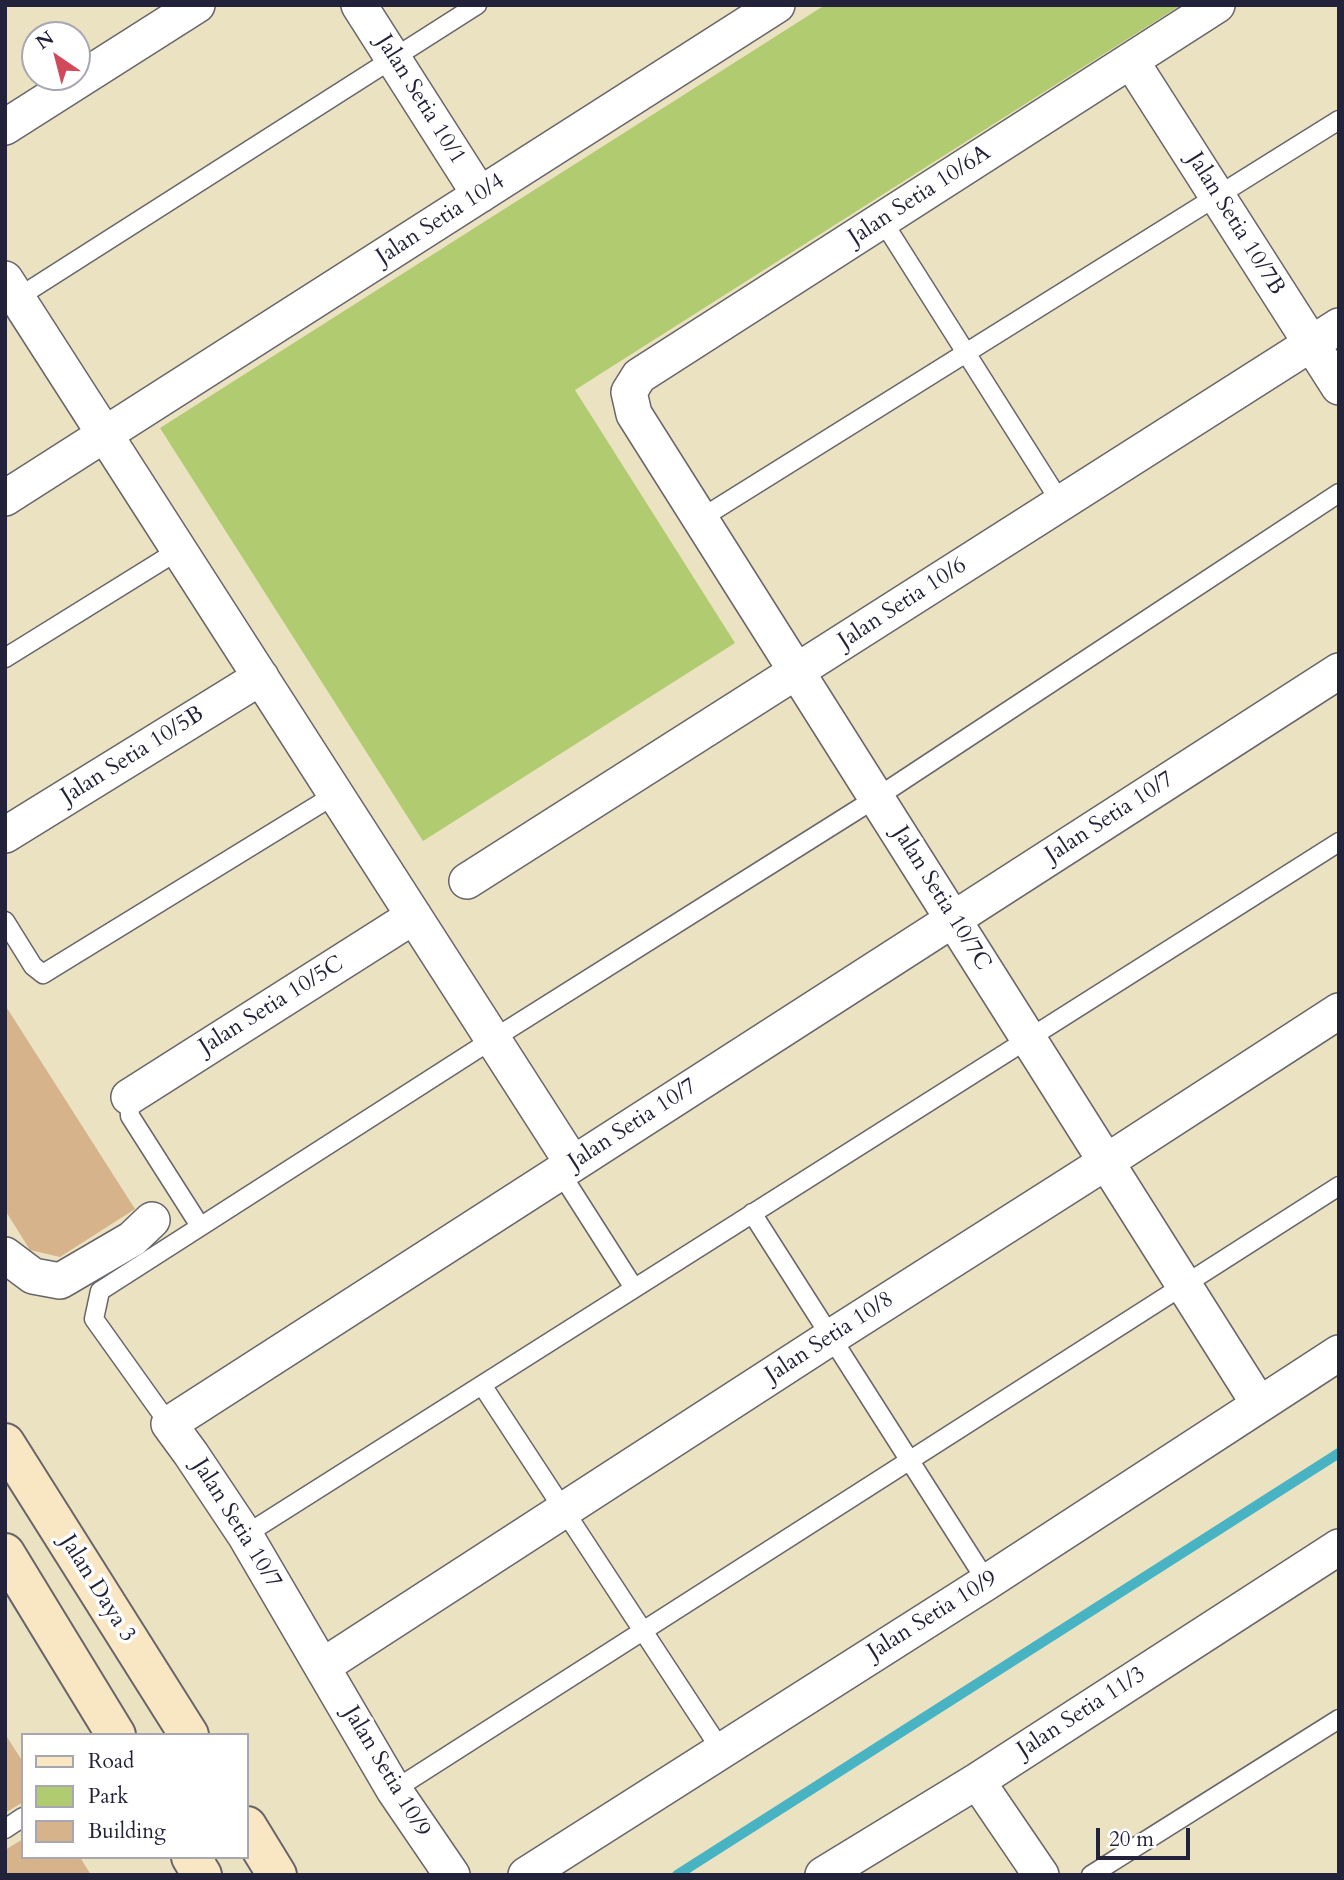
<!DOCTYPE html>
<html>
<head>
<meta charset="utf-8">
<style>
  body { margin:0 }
  #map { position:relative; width:1344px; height:1880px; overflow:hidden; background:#ebe2c2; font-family:Cardo,serif }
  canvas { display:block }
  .frame { position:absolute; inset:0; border:7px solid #22223b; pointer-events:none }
  .legend { position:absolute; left:21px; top:1733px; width:228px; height:126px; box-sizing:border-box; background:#fff; border:2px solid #a7a7b1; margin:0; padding:9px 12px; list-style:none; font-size:21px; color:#22223b }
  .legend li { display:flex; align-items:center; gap:14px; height:35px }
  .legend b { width:35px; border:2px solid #a7a7b1 }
  .north { position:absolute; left:21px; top:21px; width:70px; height:70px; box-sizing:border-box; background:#fff; border:2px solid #a7a7b1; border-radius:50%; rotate:325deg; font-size:19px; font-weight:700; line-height:28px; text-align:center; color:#22223b }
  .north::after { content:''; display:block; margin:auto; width:24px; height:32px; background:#d1495b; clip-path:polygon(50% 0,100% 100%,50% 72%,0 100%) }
  .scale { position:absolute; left:1096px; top:1828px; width:94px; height:32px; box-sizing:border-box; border:4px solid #22223b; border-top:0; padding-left:9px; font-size:21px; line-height:24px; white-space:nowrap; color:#22223b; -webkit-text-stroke:5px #fff; paint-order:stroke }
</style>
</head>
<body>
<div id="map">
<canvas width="1344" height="1880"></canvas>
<div class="frame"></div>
<ul class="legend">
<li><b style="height:9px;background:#f9e7c3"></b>Road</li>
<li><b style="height:19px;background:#b1cb70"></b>Park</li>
<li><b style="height:19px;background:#d6b38a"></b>Building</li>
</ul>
<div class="north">N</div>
<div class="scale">20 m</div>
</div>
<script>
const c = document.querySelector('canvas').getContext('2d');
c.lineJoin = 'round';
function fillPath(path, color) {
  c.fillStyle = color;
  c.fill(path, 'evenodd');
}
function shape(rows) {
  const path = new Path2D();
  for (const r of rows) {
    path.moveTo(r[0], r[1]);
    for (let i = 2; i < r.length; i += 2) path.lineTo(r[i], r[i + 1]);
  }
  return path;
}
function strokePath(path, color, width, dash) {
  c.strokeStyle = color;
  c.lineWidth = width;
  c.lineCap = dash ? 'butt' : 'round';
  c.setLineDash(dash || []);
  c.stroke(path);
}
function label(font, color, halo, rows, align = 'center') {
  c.font = font + ' Cardo,serif';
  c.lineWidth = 7;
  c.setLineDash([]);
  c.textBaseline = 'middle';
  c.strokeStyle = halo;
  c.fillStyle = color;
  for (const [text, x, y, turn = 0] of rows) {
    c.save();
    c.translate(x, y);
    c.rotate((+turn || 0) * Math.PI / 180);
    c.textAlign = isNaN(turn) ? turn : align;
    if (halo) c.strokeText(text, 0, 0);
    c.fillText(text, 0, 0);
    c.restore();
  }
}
const green = shape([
  [825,5,1181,5,575,390,735,643,423,841,160,428]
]);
const stream = shape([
  [677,1875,1339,1453]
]);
const building = shape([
  [5,1005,135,1209,60,1257,30,1250,5,1210],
  [5,1734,23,1762,23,1802,5,1813],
  [23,1839,23,1857,80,1857,91,1875,5,1875,5,1850]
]);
const lane = shape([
  [882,220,1061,503],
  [11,302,477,5],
  [700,519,1339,120],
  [5,658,179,550],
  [5,921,33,966,43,974,336,794],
  [129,1097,130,1116,200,1226],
  [560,1172,634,1288],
  [752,1213,987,1582],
  [482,1385,721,1750],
  [169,1424,94,1319,100,1291,493,1039,876,798,1339,493],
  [245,1535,1339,842],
  [394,1790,1339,1186],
  [5,1829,23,1817],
  [1091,1875,1339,1719]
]);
const street = shape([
  [359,5,480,195],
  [1217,5,639,376,629,392,634,414,1259,1404],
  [1131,61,1339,387],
  [5,127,197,5],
  [5,279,573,1164],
  [5,498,777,5],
  [5,835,261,677],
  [467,881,1339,326],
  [129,1097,414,916],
  [5,1255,33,1276,60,1281,132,1239,152,1220],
  [323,1666,831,1337,1106,1162,1339,1011],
  [977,1781,1041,1875],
  [452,1875,394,1790,245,1535,191,1454,169,1424,1339,671],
  [526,1875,987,1582,1339,1353],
  [823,1875,977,1781,1339,1547]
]);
const secondary = shape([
  [5,1443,189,1735],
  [5,1553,116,1735],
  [247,1826,277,1875],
  [191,1857,202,1875]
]);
const streetNames = [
  ["Jalan Setia 10/1",420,100,58],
  ["Jalan Setia 10/6A",920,196,-33],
  ["Jalan Setia 10/4",441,220,-33],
  ["Jalan Setia 10/7B",1235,224,58],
  ["Jalan Setia 10/6",903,604,-33],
  ["Jalan Setia 10/5B",133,756,-32],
  ["Jalan Setia 10/7",1110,818,-33],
  ["Jalan Setia 10/7C",941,899,58],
  ["Jalan Setia 10/5C",272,1006,-32],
  ["Jalan Setia 10/7",633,1125,-33],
  ["Jalan Setia 10/8",830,1338,-33],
  ["Jalan Setia 10/7",236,1524,58],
  ["Jalan Daya 3",97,1589,58],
  ["Jalan Setia 10/9",933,1616,-32],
  ["Jalan Setia 11/3",1082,1713,-33],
  ["Jalan Setia 10/9",386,1772,59]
];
fillPath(green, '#b1cb70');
strokePath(stream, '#47b3c3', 10);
fillPath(building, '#d6b38a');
strokePath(lane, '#68656a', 21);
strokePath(street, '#68656a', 38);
strokePath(secondary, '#68656a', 42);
strokePath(lane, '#fff', 18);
strokePath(street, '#fff', 35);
strokePath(secondary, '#f9e7c3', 38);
label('23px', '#22223b', '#fff', streetNames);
</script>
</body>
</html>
